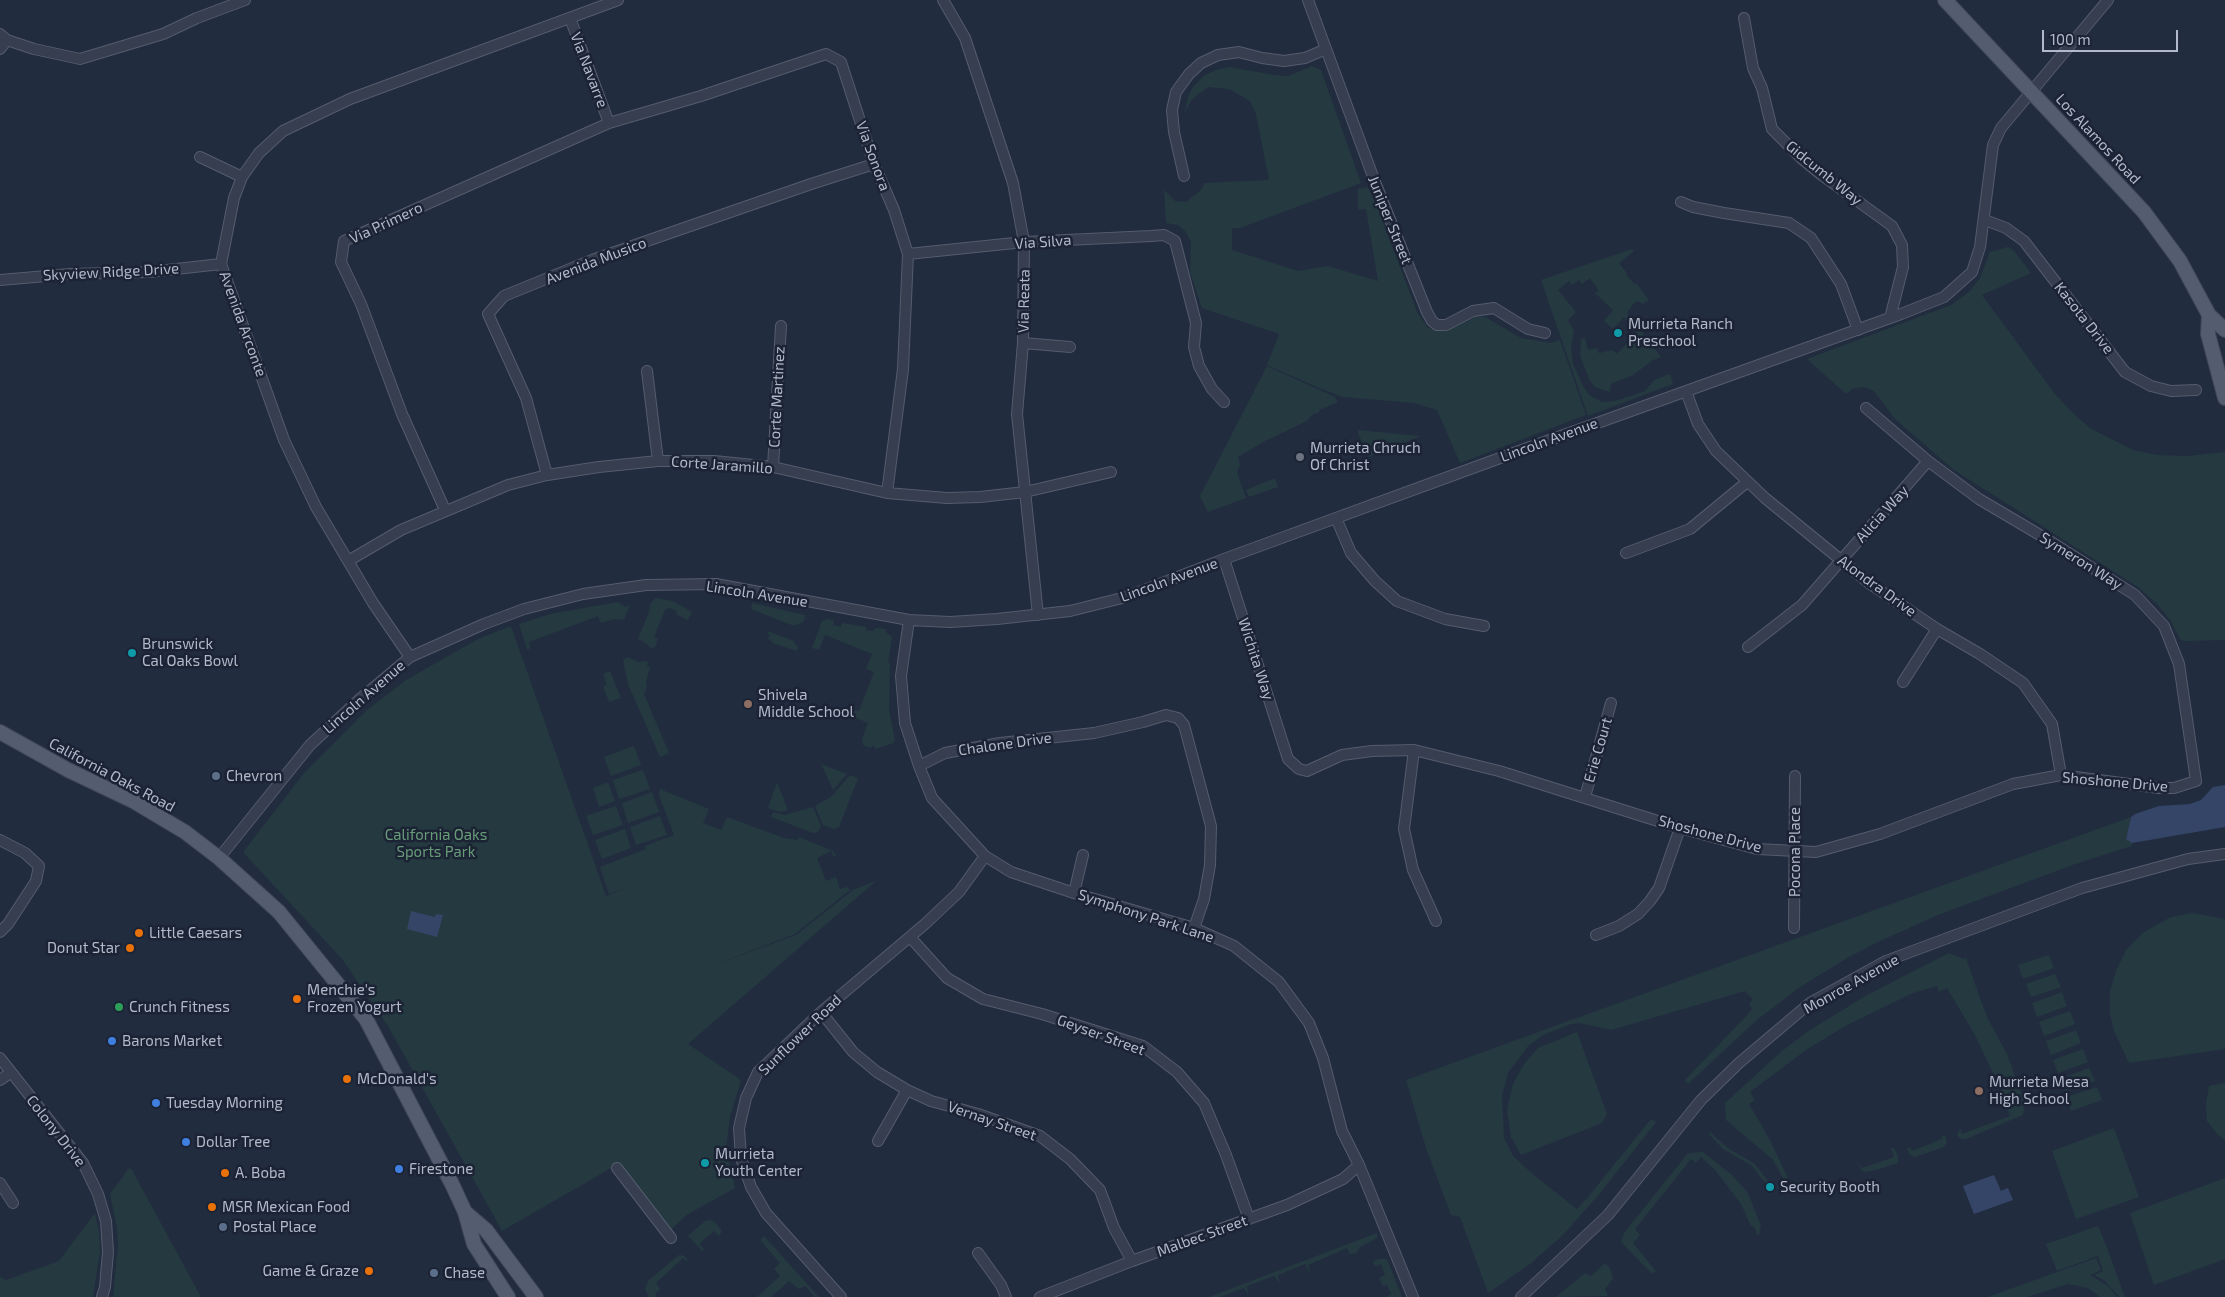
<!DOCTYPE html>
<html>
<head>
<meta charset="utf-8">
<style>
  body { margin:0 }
  #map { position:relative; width:2225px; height:1297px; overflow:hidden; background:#222c3f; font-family:"Exo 2",sans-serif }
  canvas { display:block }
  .scale { position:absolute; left:2042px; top:30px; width:136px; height:22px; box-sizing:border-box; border:2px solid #b2b9ca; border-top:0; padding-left:6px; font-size:15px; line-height:18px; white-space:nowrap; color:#b2b9ca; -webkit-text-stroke:4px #1b2334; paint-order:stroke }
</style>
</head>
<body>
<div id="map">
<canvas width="2225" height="1297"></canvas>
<div class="scale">100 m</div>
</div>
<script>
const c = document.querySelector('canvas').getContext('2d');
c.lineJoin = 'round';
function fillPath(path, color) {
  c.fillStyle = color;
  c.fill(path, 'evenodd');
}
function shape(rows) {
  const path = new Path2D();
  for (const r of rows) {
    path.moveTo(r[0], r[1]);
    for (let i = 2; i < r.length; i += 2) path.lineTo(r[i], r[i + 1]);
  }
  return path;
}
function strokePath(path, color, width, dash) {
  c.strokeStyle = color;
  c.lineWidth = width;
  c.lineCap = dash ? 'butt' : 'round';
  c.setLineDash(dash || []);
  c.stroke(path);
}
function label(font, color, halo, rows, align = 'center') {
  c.font = font + ' "Exo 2",sans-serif';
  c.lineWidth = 5;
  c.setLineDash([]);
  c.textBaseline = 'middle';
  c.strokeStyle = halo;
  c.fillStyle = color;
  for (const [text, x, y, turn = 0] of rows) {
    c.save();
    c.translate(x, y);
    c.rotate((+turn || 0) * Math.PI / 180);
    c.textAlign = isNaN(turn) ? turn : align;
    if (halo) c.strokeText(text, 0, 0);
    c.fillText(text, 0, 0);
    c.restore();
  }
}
const green = shape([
  [1312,66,1321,70,1361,183,1240,228,1232,228,1232,250,1298,271,1328,266,1378,281,1366,209,1358,210,1358,189,1368,187,1377,207,1418,314,1428,328,1440,331,1453,328,1476,317,1485,317,1521,338,1550,343,1560,340,1586,415,1460,463,1437,410,1414,403,1343,397,1319,388,1267,365,1279,334,1202,308,1190,272,1191,242,1186,232,1178,225,1166,223,1164,190,1175,201,1186,202,1202,189,1204,183,1269,180,1256,114,1250,101,1229,89,1208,87,1192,99,1185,112,1188,97,1193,87,1205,75,1216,70,1229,67,1274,75,1288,76],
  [2008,247,2014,251,2031,273,1982,295,2055,394,2074,414,2091,429,2133,450,2157,455,2187,456,2225,452,2225,640,2184,641,2180,639,2171,621,2157,604,2138,587,1954,470,1895,419,1874,391,1864,387,1852,389,1846,394,1807,359,1951,305,1969,292,1980,278,1990,252],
  [1632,249,1634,251,1619,263,1627,273,1626,274,1634,284,1636,283,1649,300,1643,304,1638,301,1633,304,1627,313,1661,357,1653,360,1633,375,1611,384,1610,392,1595,387,1590,381,1580,356,1581,339,1585,338,1588,350,1597,348,1599,353,1612,350,1617,354,1638,331,1624,317,1613,329,1604,321,1613,310,1595,293,1599,291,1590,278,1582,284,1579,280,1572,285,1569,281,1558,290,1576,312,1568,320,1574,331,1571,349,1573,364,1583,386,1589,395,1602,402,1615,401,1634,395,1645,391,1654,380,1670,374,1673,384,1588,416,1541,280],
  [1267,366,1335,397,1338,402,1319,410,1320,412,1312,415,1307,421,1263,442,1238,457,1240,465,1237,472,1246,498,1208,512,1200,496],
  [1357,430,1421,436,1368,457],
  [1275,478,1278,487,1249,497,1246,490],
  [655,598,673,601,692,612,688,620,676,614,677,611,669,608,665,610,654,637,658,639,655,647,650,648,646,643,638,639,649,612,650,604],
  [618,602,626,607,630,605,624,620,614,619,601,623,598,616,529,642,530,649,527,649,519,624,550,614],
  [752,603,805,615,805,618,803,622,794,626,751,609],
  [828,619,834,621,833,625,841,627,842,623,866,627,866,630,874,631,875,628,886,629,886,632,892,637,888,663,890,663,889,709,895,740,893,743,876,749,873,745,870,748,863,745,862,739,868,723,841,712,849,714,850,711,843,706,859,711,874,672,866,669,872,654,825,635,819,650,812,648,822,621],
  [511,626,606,896,632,886,609,894,600,867,646,849,645,846,674,835,659,795,660,789,709,809,703,823,721,830,727,817,784,838,797,840,799,837,833,851,836,855,834,857,831,851,817,858,826,881,836,877,840,889,847,887,850,890,795,934,709,967,796,935,853,890,876,881,688,1044,741,1080,730,1117,726,1150,735,1188,686,1215,665,1236,613,1167,502,1231,501,1229,388,1026,342,959,243,852,305,772,366,711,406,680,448,656,478,639],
  [768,631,794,641,794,643,798,647,797,651,772,643,772,641,768,639,770,635,767,633],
  [627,657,639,662,646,661,648,662,647,666,650,667,646,682,647,687,644,694,669,753,660,757,628,684,623,660],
  [610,671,621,698,609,702,603,686,607,685,603,674],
  [634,746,641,765,611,776,604,757],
  [821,764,847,774,833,790],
  [643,770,650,789,619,799,613,780],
  [850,775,858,778,839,827,834,829,823,825,815,806,831,797],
  [608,782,615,801,599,807,593,788],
  [777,782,788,810,780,812,768,808],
  [652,792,659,812,628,823,622,803],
  [616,806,623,825,593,835,586,816],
  [813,807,821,826,818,832,813,833,771,817,773,812,784,815],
  [660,816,667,835,636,845,630,827],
  [2131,817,2126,838,2132,843,2132,846,2078,863,1938,915,1880,941,1849,957,1800,987,1758,1019,1688,1084,1685,1080,1750,1012,1752,1009,1749,1004,1753,999,1745,991,1611,1030,1580,1023,1571,1024,1545,1034,1529,1045,1508,1073,1502,1096,1504,1138,1513,1156,1535,1176,1577,1209,1588,1197,1651,1119,1656,1122,1602,1191,1563,1235,1530,1264,1488,1293,1460,1217,1451,1215,1426,1148,1406,1080],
  [625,829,631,848,602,859,595,840],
  [2193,913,2225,919,2225,1049,2129,1063,2114,1031,2110,1014,2110,991,2116,971,2126,950,2144,932,2171,917],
  [1949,953,1964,959,1966,958,1980,998,1988,1019,2007,1054,2025,1104,2023,1115,1966,1139,1961,1139,1957,1136,1960,1128,1962,1134,2010,1116,2006,1106,2008,1105,1975,1035,1947,988,1939,992,1937,986,1913,993,1847,1025,1806,1050,1750,1092,1755,1100,1749,1104,1770,1140,1790,1183,1800,1181,1802,1187,1797,1189,1788,1187,1773,1160,1726,1120,1725,1103,1783,1050,1810,1030,1867,995],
  [2049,955,2054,968,2023,979,2018,965],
  [2055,974,2061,987,2031,997,2026,984],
  [2062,992,2067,1006,2037,1017,2032,1003],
  [2070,1011,2075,1024,2044,1036,2039,1022],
  [2076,1030,2081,1043,2051,1055,2046,1041],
  [1577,1032,1607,1114,1602,1123,1521,1155,1511,1137,1507,1109,1513,1084,1524,1064,1538,1048],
  [2083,1049,2088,1062,2058,1073,2053,1060],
  [2089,1068,2095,1081,2065,1092,2060,1079],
  [2225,1083,2225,1140,2218,1135,2207,1121,2206,1104,2209,1086],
  [2097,1087,2102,1100,2071,1111,2067,1097],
  [2114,1128,2139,1197,2076,1219,2052,1151],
  [1710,1132,1728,1148,1755,1164,1771,1185,1768,1186,1751,1165,1723,1149,1709,1134],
  [1945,1135,1947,1142,1944,1147,1915,1157,1910,1155,1907,1149,1910,1147,1912,1151,1942,1139,1942,1136],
  [1891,1148,1894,1148,1898,1156,1898,1163,1876,1170,1865,1172,1861,1170,1858,1161,1862,1168,1894,1157],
  [1703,1152,1732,1175,1748,1193,1761,1226,1759,1234,1757,1235,1754,1226,1751,1226,1741,1204,1716,1171,1701,1157,1696,1163,1691,1159,1635,1229,1640,1235,1633,1243,1656,1271,1652,1274,1621,1242,1624,1233,1688,1153],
  [129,1168,132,1170,201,1297,113,1297,118,1245,117,1228,110,1194],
  [2225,1178,2225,1259,2154,1285,2130,1213],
  [95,1213,99,1232,100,1251,93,1297,0,1297,0,1277,6,1280,59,1261],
  [710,1220,715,1222,722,1231,719,1236,714,1231,699,1244,704,1249,702,1251,688,1236,705,1221],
  [2098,1226,2106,1245,2125,1297,2119,1297,2104,1280,2094,1275,2103,1271,2098,1256,2057,1271,2046,1244],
  [1377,1233,1377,1238,1360,1247,1356,1253,1350,1254,1347,1248,1308,1265,1310,1272,1309,1272,1305,1264,1278,1275,1280,1283,1274,1276,1247,1286,1248,1295,1244,1288,1220,1297,1209,1297],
  [764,1236,801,1277,819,1297,815,1297,805,1286,799,1289,789,1281,771,1297,757,1297,780,1276,774,1269,780,1263,760,1240],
  [679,1255,685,1256,689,1263,683,1258,656,1283,660,1289,655,1294,657,1297,649,1297,645,1289,648,1281],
  [2096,1258,2101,1270,2090,1275,2108,1286,2117,1297,2100,1297,2088,1288,2068,1284,2027,1297,1988,1297],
  [1378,1259,1387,1259,1402,1297,1386,1297,1391,1294,1387,1285,1383,1286,1379,1278,1385,1275,1381,1264,1375,1266,1373,1262],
  [1605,1263,1610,1268,1613,1279,1605,1289,1608,1296,1556,1297,1585,1273,1591,1276]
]);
const water = shape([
  [2225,785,2225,827,2132,843,2126,839,2131,817,2135,814,2159,806,2190,804,2201,800,2213,787],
  [411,911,435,917,436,914,443,915,437,937,407,929],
  [1994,1175,2001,1191,2008,1188,2013,1200,1974,1214,1963,1186]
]);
const minor = shape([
  [943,0,965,38,1013,183,1024,242,1023,343,1017,414,1038,615],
  [1308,0,1375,182,1427,312,1432,321,1437,325,1446,325,1473,311,1494,308,1528,329,1545,333],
  [570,18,609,123],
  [1744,18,1753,68,1762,88,1772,129,1801,158,1823,176,1892,226,1902,245,1903,267,1890,318],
  [0,34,7,40,34,49,80,59,163,34,197,18,245,0],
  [0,49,7,40],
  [200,157,242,177],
  [1184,176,1174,132,1172,110,1176,92,1189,74,1201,63,1218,55,1239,52,1262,58,1284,61,1305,58,1326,49],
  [1681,202,1693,207,1724,213,1789,223,1811,238,1841,284,1858,330],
  [1985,220,2006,228,2024,241,2125,372,2151,386,2171,391,2196,390],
  [908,254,1024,242,1151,236,1164,235,1175,241,1196,323,1194,347,1199,366,1212,389,1224,402],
  [0,280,70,274,149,272,221,264],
  [1023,343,1070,347],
  [647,371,658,461],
  [1686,391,1698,424,1716,451,1765,498,1869,583,1937,629,1980,654,2023,683,2052,724,2061,775],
  [773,467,781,326],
  [547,475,526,398,488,314,504,296,592,260,811,184,874,164],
  [445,510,402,414,361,304,341,262,344,241,609,123,701,96,826,54,841,62,874,164,894,210,908,254,903,369,887,493],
  [1336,518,1351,553,1375,581,1397,601,1445,619,1484,626],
  [1626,553,1690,529,1747,482],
  [1224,559,1288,759,1299,769,1307,771,1342,755,1372,751,1414,750,1499,771,1680,828,1757,849,1816,852,1880,834,2013,784,2061,775,2159,788,2174,788,2196,781,2179,664,2164,626,2135,595,2045,538,1979,499,1928,461,1866,408],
  [348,561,401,530,508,485,547,475,599,467,658,461,714,461,773,467,887,493,947,498,980,497,1025,492,1111,472],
  [909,620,901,676,905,723,919,766,932,798,985,856,1011,872,1074,893,1194,928,1234,946,1279,982,1309,1023,1323,1058,1342,1131,1359,1165,1413,1297],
  [1748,647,1802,605,1928,461],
  [410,657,373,603,316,507,284,440,221,264,234,198,242,177,259,153,283,131,350,99,618,0],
  [1903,682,1937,629],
  [1414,750,1404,829,1413,870,1436,921],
  [919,766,945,753,1000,743,1094,733,1143,722,1166,715,1178,718,1184,725,1211,826,1210,865,1204,899,1194,928],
  [1585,797,1611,703],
  [0,840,25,853,39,866,36,881,8,924,0,932],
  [219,858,310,745,361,698,410,657,484,624,524,609,583,594,646,585,716,584,909,620,950,622,997,619,1070,611,1126,597,1224,559,1511,454,1901,314,1944,297,1972,272,1980,247,1993,145,2001,128,2108,0],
  [1074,893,1083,855],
  [1794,928,1795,776],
  [1596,935,1619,926,1638,914,1650,901,1659,888,1680,828],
  [910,937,947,978,983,999,1042,1014,1143,1046,1177,1072,1204,1103,1226,1155,1249,1219],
  [821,1012,853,1052,877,1072,907,1090,931,1101,978,1114,1040,1136,1070,1159,1100,1190,1114,1228,1132,1261],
  [0,1058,83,1163,98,1194,106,1221,108,1252,105,1287,102,1297],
  [0,1080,10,1073],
  [878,1141,907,1090],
  [617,1168,671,1238],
  [0,1183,13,1203],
  [978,1253,1001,1285,1006,1297],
  [841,1297,766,1213,751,1187,741,1158,739,1128,746,1098,758,1072,821,1012,925,924,959,892,985,856],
  [1040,1297,1132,1261,1287,1205,1343,1179,1359,1165],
  [1521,1297,1608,1215,1701,1100,1739,1063,1810,1003,1886,961,2082,888,2188,859,2225,854]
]);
const major = shape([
  [1945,0,2144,212,2180,261,2209,315,2225,330],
  [2209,315,2208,334,2225,398],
  [0,732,68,770,133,801,185,832,219,858,279,912,366,1019,452,1184,465,1212,474,1244,508,1297],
  [465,1212,486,1230,536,1297]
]);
const markers = [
  [1618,333,5,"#0f9aa8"],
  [1300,457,5,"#6b7280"],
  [132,653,5,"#0f9aa8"],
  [748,704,5,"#8d6e63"],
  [216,776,5,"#5c6f8a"],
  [139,933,5,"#e8710a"],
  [130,948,5,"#e8710a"],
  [297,999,5,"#e8710a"],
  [119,1007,5,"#2e9e5b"],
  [112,1041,5,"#3f7fe0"],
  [347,1079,5,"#e8710a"],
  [1979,1091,5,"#8d6e63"],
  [156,1103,5,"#3f7fe0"],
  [186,1142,5,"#3f7fe0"],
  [705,1163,5,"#0f9aa8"],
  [399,1169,5,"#3f7fe0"],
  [225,1173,5,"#e8710a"],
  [1770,1187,5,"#0f9aa8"],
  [212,1207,5,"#e8710a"],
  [223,1227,5,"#5c6f8a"],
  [369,1271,5,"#e8710a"],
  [434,1273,5,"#5c6f8a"]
];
const streetNames = [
  ["Via Navarre",589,70,69],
  ["Los Alamos Road",2098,139,47],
  ["Via Sonora",873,156,70],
  ["Gidcumb Way",1824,173,39],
  ["Juniper Street",1390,220,68],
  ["Via Primero",386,223,-25],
  ["Via Silva",1043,242,-4],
  ["Avenida Musico",596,261,-21],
  ["Skyview Ridge Drive",111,272,-3],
  ["Via Reata",1024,301,-89],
  ["Kasota Drive",2084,318,52],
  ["Avenida Arconte",243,324,70],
  ["Corte Martinez",777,397,-87],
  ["Lincoln Avenue",1549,440,-20],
  ["Corte Jaramillo",722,465,4],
  ["Alicia Way",1882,514,-48],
  ["Symeron Way",2081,561,32],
  ["Lincoln Avenue",1169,580,-20],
  ["Alondra Drive",1877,586,36],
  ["Lincoln Avenue",757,594,9],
  ["Wichita Way",1256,659,72],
  ["Lincoln Avenue",364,697,-41],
  ["Chalone Drive",1005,744,-8],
  ["Erie Court",1598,750,-74],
  ["California Oaks Road",112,775,28],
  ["Shoshone Drive",2115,782,5],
  ["Shoshone Drive",1710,834,15],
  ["Pocona Place",1795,852,-90],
  ["Symphony Park Lane",1146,916,18],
  ["Monroe Avenue",1851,984,-29],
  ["Sunflower Road",800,1035,-44],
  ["Geyser Street",1101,1035,20],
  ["Vernay Street",992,1121,19],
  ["Colony Drive",56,1131,52],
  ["Malbec Street",1202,1236,-20]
];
const poiNames = [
  ["Murrieta Ranch",1628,324],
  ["Preschool",1628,341],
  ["Murrieta Chruch",1310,448],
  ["Of Christ",1310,465],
  ["Brunswick",142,644],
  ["Cal Oaks Bowl",142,661],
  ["Shivela",758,695],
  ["Middle School",758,712],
  ["Chevron",226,776],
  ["Little Caesars",149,933],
  ["Donut Star",120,948,"right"],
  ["Menchie's",307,990],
  ["Frozen Yogurt",307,1007],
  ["Crunch Fitness",129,1007],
  ["Barons Market",122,1041],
  ["McDonald's",357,1079],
  ["Murrieta Mesa",1989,1082],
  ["High School",1989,1099],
  ["Tuesday Morning",166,1103],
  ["Dollar Tree",196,1142],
  ["Murrieta",715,1154],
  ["Youth Center",715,1171],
  ["Firestone",409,1169],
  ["A. Boba",235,1173],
  ["Security Booth",1780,1187],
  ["MSR Mexican Food",222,1207],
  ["Postal Place",233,1227],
  ["Game & Graze",359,1271,"right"],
  ["Chase",444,1273]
];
const parkNames = [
  ["California Oaks",436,835],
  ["Sports Park",436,852]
];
fillPath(green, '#243a40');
fillPath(water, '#354567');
strokePath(minor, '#545c6d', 12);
strokePath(major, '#3f4758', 16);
strokePath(minor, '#363e4f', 10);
strokePath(major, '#545d6f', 14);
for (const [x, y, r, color] of markers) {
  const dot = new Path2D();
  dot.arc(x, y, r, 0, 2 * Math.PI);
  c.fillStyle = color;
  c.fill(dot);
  strokePath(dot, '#1b2334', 2);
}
label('15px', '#b2b9ca', '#1b2334', streetNames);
label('15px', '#b2b9ca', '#1b2334', poiNames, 'left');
label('15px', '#689c79', '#1b2334', parkNames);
</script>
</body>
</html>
